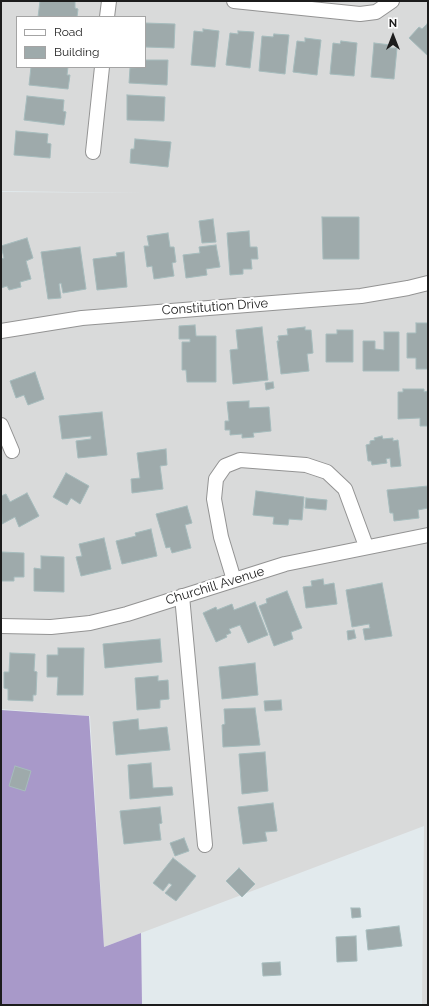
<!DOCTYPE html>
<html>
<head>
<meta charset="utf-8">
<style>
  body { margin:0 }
  #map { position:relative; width:429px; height:1006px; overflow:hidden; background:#e2eaed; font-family:Raleway,sans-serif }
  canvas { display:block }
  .frame { position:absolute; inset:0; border:2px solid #1c1c1c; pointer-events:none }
  .legend { position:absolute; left:16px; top:16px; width:130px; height:52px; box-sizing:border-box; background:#fff; border:1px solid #a4a4a4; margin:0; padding:5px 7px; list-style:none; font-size:12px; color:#1c1c1c }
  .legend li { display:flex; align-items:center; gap:8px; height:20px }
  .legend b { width:20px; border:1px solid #a4a4a4 }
  .north { position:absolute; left:373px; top:16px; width:40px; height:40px; -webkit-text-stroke:3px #fff; paint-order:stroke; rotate:0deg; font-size:11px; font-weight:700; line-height:16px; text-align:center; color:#1c1c1c }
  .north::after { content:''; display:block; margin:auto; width:14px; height:18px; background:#1c1c1c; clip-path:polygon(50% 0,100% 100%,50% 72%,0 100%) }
</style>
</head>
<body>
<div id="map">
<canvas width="429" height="1006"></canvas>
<div class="frame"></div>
<ul class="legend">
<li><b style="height:5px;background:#fff"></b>Road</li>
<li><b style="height:11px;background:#9eaaab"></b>Building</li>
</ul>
<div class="north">N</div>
</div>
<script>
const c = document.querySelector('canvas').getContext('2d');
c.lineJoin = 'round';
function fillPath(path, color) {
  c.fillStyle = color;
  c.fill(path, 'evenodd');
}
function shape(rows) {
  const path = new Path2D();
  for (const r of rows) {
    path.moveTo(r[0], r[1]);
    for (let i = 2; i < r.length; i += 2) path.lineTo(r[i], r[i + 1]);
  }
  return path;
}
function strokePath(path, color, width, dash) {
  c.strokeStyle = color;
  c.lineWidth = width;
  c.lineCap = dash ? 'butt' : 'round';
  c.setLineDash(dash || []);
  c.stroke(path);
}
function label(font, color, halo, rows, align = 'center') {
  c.font = font + ' Raleway,sans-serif';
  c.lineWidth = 4;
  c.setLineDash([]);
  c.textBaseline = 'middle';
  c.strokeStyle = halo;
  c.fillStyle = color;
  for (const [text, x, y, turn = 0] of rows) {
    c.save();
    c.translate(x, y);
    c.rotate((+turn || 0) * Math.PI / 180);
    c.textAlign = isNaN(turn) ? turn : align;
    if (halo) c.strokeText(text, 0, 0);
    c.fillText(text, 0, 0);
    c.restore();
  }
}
const residential = shape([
  [1,1,428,1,428,1005,422,1005,424,826,104,947,90,716,1,709,1,192,143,193,1,191],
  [17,17,145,17,145,67,17,67]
]);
const forest = shape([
  [1,710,89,716,104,947,141,933,142,1005,1,1005]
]);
const building = shape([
  [40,1,75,1,75,8,78,9,77,17,38,17,40,1],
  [145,23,175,24,174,48,145,47,145,23],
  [427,24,428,25,428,56,409,38,419,27,422,29,427,24],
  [203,29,219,31,215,67,191,65,194,31,203,32,203,29],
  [238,31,254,32,250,68,226,65,230,33,238,34,238,31],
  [274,34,289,35,285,74,259,71,262,36,273,37,274,34],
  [305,38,321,40,317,75,293,72,297,41,305,42,305,38],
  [341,41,357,43,354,76,330,74,333,43,340,44,341,41],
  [374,43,391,45,390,48,397,48,394,79,371,77,374,43],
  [145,60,168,60,167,85,129,83,130,68,145,67,145,60],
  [31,67,68,67,67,75,70,75,68,89,29,85,31,67],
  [127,95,165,97,164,121,127,120,127,95],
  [27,96,64,100,63,111,66,112,64,125,24,120,27,96],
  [16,131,48,134,47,143,51,144,50,158,14,155,16,131],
  [135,139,171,142,168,167,130,163,131,149,134,149,135,139],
  [322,217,359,217,359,259,323,259,322,217],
  [213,219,216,242,202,243,199,221,213,219],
  [249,231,250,247,257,247,258,259,251,259,252,269,243,269,243,274,230,275,227,233,249,231],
  [168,233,170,247,174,247,176,262,172,263,174,276,154,279,152,266,147,267,144,246,149,246,147,236,168,233],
  [27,238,33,258,26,261,31,279,20,282,21,287,9,290,7,286,1,288,1,259,4,258,1,246,27,238],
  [216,245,220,267,206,269,207,275,186,278,183,255,200,253,199,247,216,245],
  [80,247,86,289,63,293,61,283,59,284,61,298,48,299,41,252,80,247],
  [124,252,127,287,97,290,93,259,117,256,116,253,124,252],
  [416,323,428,323,428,369,416,369,416,358,407,358,407,333,416,333,416,323],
  [195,325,196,336,216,336,216,382,187,382,186,370,182,370,182,342,190,342,190,339,179,339,179,326,195,325],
  [262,327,268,380,233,384,230,350,238,349,236,330,262,327],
  [305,327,305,330,311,330,313,353,307,354,309,371,281,374,277,341,279,341,278,336,288,335,287,329,305,327],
  [337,330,353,330,353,362,326,362,326,334,337,334,337,330],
  [384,332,399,332,399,371,363,371,363,341,375,341,375,349,384,350,384,332],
  [35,372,44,399,28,405,24,395,16,398,10,381,35,372],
  [273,382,274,388,266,390,265,383,273,382],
  [403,389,424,389,424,392,428,391,428,426,420,426,420,418,398,419,398,392,403,392,403,389],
  [249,401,249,408,269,407,271,431,253,433,254,437,242,438,242,434,230,435,230,430,225,430,225,421,229,421,227,402,249,401],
  [102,412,107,455,78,458,76,441,91,439,91,436,62,439,59,416,102,412],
  [382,436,383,439,393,438,393,441,398,440,401,466,391,467,390,458,386,459,387,463,372,465,371,461,368,461,366,445,370,444,370,441,375,440,374,438,382,436],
  [166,449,167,465,160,466,163,489,132,493,131,479,140,478,137,453,166,449],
  [66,473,89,486,80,504,71,498,67,505,53,497,66,473],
  [428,486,428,508,418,510,419,518,394,521,393,513,390,513,387,490,428,486],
  [256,491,304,497,302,520,289,519,288,525,273,524,274,517,253,515,256,491],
  [27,493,39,516,19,527,15,517,2,524,1,496,6,494,10,502,27,493],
  [306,498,327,500,326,510,305,508,306,498],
  [187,506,192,523,185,525,191,548,172,553,170,547,166,548,156,514,187,506],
  [151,529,157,556,122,564,116,541,136,536,135,533,151,529],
  [104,538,111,569,81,576,76,557,82,556,79,544,104,538],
  [1,552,24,553,24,577,14,577,14,581,1,581,1,552],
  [41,556,64,557,64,592,34,591,34,568,41,569,41,556],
  [323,579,324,585,334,583,337,604,306,608,303,587,312,586,311,581,323,579],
  [382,583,392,636,365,640,363,629,370,628,369,624,352,627,346,590,382,583],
  [287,591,302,628,291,632,293,639,274,646,259,606,267,603,266,599,287,591],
  [255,602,268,635,248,643,240,625,229,629,231,633,226,635,227,637,216,642,203,613,216,607,217,610,232,604,234,610,255,602],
  [354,630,356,638,348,640,347,631,354,630],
  [160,639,162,662,105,668,103,644,160,639],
  [58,648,84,648,83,695,57,695,58,677,47,677,47,655,58,655,58,648],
  [10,653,35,654,34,671,37,672,36,695,33,695,33,701,8,700,8,689,4,688,4,672,9,672,10,653],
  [255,663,258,695,222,699,219,667,255,663],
  [158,676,158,681,168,680,169,699,160,700,160,708,137,710,135,678,158,676],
  [281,700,282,710,265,711,264,701,281,700],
  [255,708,260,745,223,747,222,725,225,724,224,709,255,708],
  [138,719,139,730,167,727,170,750,116,755,113,722,138,719],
  [265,752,268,791,242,794,239,754,265,752],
  [151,763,153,788,172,787,173,795,130,799,128,765,151,763],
  [15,766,31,771,25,791,9,786,15,766],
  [273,803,277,831,265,832,267,841,243,844,238,807,273,803],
  [160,807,162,823,159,824,161,840,124,844,120,811,160,807],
  [184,838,189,851,175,856,170,843,184,838],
  [173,858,196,876,176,901,165,893,172,885,169,883,163,891,153,883,173,858],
  [239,868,255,884,242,897,226,881,239,868],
  [351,908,360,908,361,917,352,918,351,908],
  [399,926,402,946,368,950,366,930,399,926],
  [356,936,357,961,337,962,336,937,356,936],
  [280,962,281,975,263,976,262,963,280,962]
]);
const minor = shape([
  [234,1,360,14,376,12,392,1],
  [107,17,109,1],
  [93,152,102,67],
  [1,331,82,318,361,296,408,288,428,283],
  [1,425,12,451],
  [234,580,221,537,214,499,216,479,225,466,240,460,306,465,327,472,345,489,366,546],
  [182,596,205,845],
  [1,626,51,627,90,623,127,614,285,564,428,535]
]);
const streetNames = [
  ["Constitution Drive",215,307,-4],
  ["Churchill Avenue",215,586,-17]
];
fillPath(residential, '#d9dada');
fillPath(forest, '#a899c9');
fillPath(building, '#9eaaab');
strokePath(building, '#a6bcbd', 1);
strokePath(minor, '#939393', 16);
strokePath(minor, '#fff', 14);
label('13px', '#1c1c1c', '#fff', streetNames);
</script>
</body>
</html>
